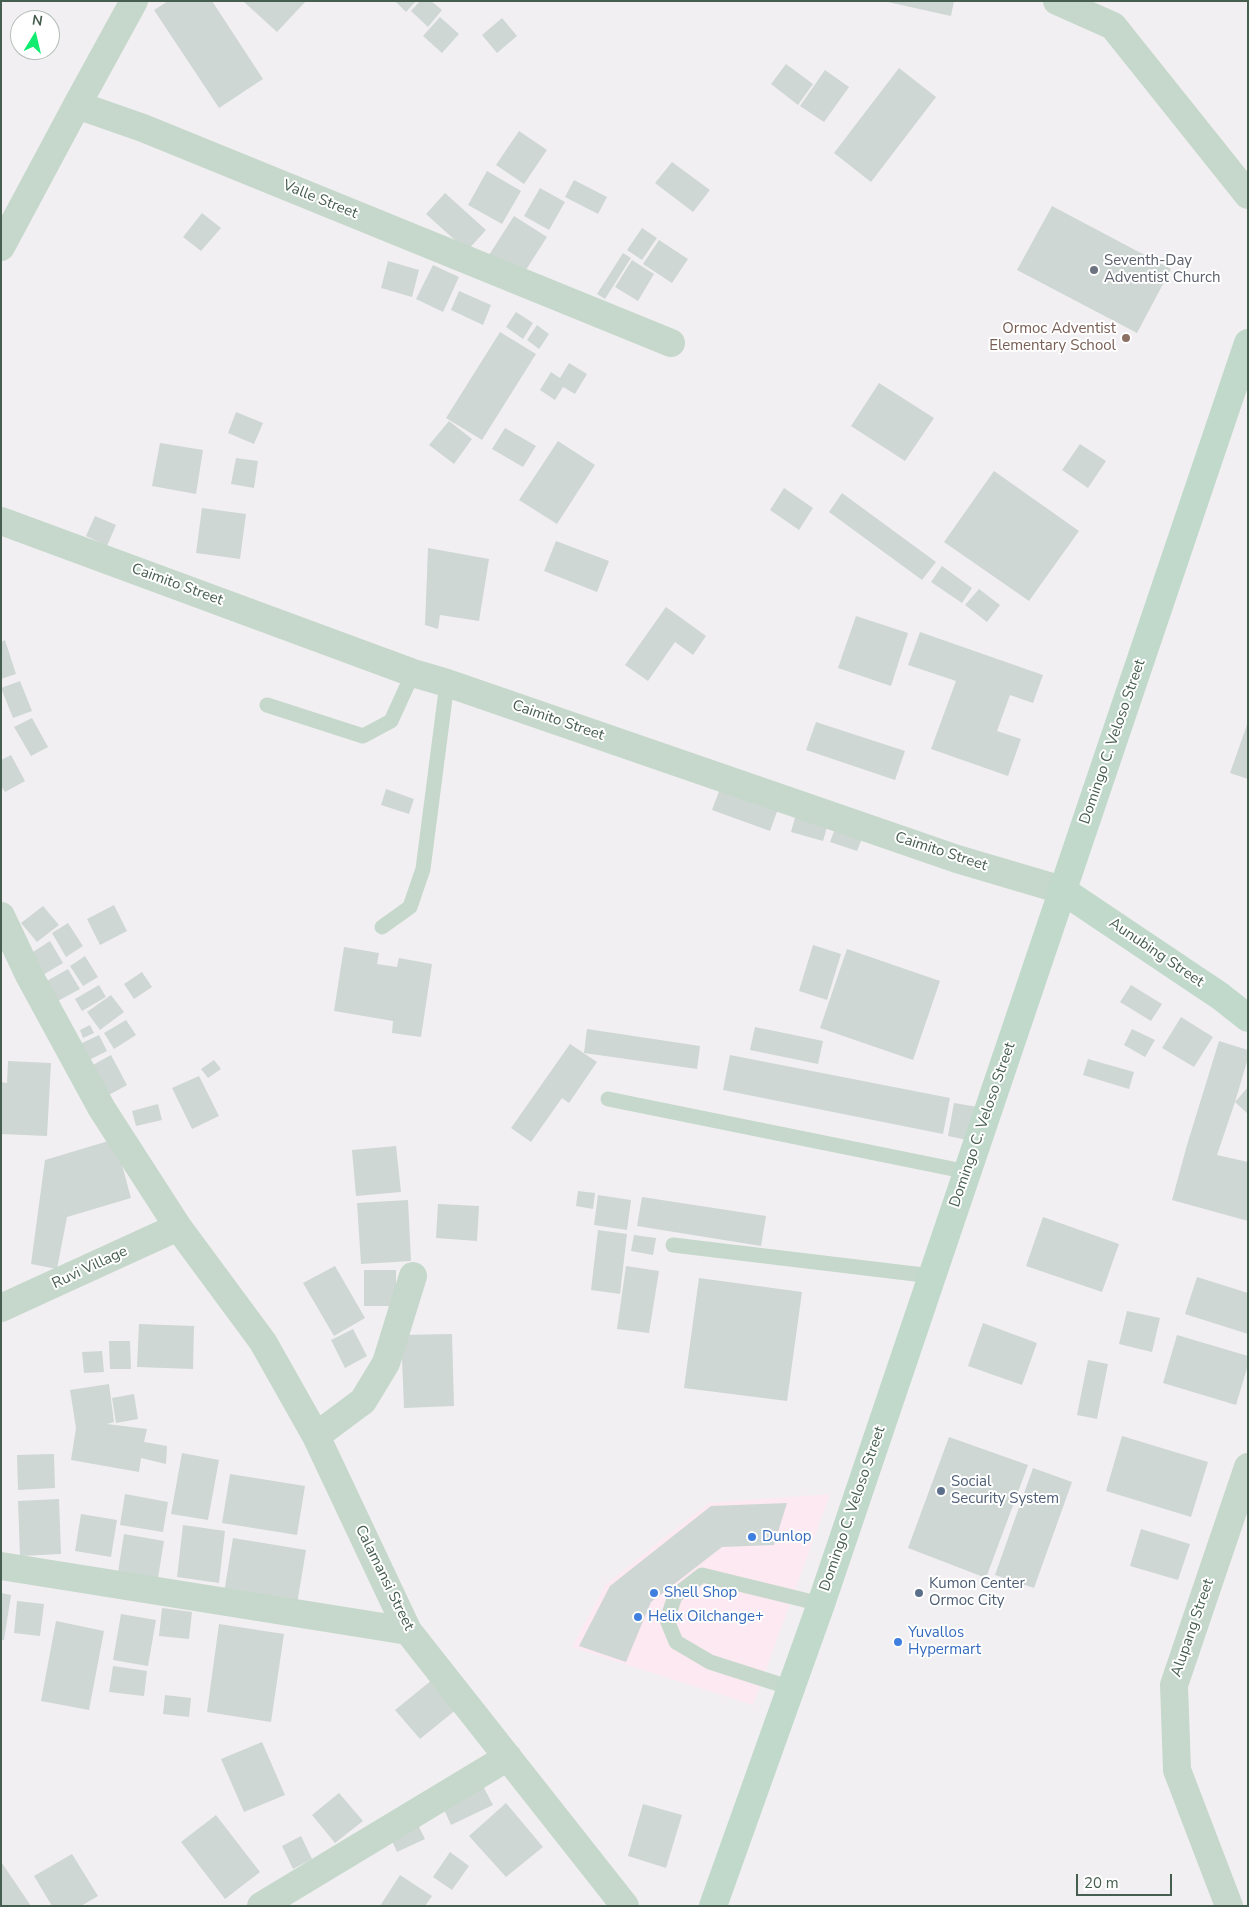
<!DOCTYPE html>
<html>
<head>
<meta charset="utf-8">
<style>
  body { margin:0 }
  #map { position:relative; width:1249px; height:1907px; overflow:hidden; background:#f2eff2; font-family:"Nunito Sans",sans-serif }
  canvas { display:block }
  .frame { position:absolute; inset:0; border:2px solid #465e4f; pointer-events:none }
  .north { position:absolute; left:10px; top:10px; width:50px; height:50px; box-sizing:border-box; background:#fff; border:1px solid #b5bfb9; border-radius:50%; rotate:9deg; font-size:14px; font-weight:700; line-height:20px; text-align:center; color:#465e4f }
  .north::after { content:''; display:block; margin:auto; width:18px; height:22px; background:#10ec70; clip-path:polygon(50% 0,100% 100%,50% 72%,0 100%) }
  .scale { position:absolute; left:1076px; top:1874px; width:96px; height:22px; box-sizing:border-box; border:2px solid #465e4f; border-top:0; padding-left:6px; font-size:15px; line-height:18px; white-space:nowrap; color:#465e4f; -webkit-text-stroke:4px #fff; paint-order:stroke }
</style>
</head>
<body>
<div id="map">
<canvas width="1249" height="1907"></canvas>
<div class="frame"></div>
<div class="north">N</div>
<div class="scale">20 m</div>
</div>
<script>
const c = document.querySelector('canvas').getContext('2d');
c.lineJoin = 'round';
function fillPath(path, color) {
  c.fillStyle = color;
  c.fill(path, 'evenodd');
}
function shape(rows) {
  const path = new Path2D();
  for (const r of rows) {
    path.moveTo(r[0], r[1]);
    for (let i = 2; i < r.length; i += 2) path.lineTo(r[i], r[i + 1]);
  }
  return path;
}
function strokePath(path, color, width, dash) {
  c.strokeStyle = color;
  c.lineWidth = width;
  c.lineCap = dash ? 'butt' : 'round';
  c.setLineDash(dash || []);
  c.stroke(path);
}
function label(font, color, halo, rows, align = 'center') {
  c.font = font + ' "Nunito Sans",sans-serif';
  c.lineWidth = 4;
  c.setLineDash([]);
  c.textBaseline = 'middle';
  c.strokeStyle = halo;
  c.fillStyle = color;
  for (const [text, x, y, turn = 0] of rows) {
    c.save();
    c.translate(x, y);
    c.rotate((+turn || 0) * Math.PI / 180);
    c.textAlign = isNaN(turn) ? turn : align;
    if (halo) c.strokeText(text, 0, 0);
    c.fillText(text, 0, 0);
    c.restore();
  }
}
const commercial = shape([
  [830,1494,753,1705,572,1647,606,1584,709,1503]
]);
const building = shape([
  [168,1,212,1,263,79,219,108,154,10],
  [243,1,306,1,277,32],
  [395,1,416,1,406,12],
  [420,1,431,1,442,10,428,27,411,11],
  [883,1,954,1,951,16],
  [440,17,459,34,442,53,423,36],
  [502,18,517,36,497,53,482,35],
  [786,64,813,84,798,105,771,84],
  [899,68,936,97,871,182,834,153],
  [825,70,849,87,824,122,800,106],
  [519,131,547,150,524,184,496,165],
  [672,162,710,190,693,212,655,183],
  [487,171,521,191,502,224,468,205],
  [574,180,607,197,598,214,565,197],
  [540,188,565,202,549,230,524,216],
  [445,193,486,230,467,251,426,214],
  [1052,206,1171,269,1137,333,1017,270],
  [202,213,221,228,201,251,183,237],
  [514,216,547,237,522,276,489,255],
  [642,228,657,238,642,260,627,250],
  [659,240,688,259,672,283,643,264],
  [623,253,631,258,605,299,597,294],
  [632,260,654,274,638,301,615,287],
  [388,261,419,270,412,297,381,288],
  [433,265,459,277,443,312,416,299],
  [459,291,491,305,483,325,451,310],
  [516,312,533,323,523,339,506,327],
  [537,325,549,334,539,349,527,340],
  [500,332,536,354,482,440,446,418],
  [569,363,587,374,575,394,563,387,555,400,540,390,551,372,560,378],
  [879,383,934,418,905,461,851,426],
  [236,412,263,423,254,444,228,433],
  [449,421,472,439,454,464,429,445],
  [505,428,536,446,523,467,492,449],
  [558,441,595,465,557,524,519,500],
  [160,443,203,450,196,494,152,486],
  [1080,444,1106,461,1088,488,1062,470],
  [236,458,258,461,254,488,231,484],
  [994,471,1079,531,1029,601,944,542],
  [784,488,813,508,799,530,770,510],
  [842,493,936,562,922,580,829,512],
  [202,508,246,514,240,559,196,553],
  [95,516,116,525,107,546,86,536],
  [556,541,609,561,597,592,544,571],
  [428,548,489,559,479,621,440,615,438,629,425,625],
  [942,566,972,588,962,603,931,582],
  [979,589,1000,605,987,622,965,605],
  [666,607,706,636,693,655,675,642,648,681,625,665],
  [856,616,908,633,891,686,838,668],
  [920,632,1043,675,1033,703,1010,695,997,731,1021,739,1008,776,931,749,956,681,908,665],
  [5,640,16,674,1,679,1,642],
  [20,681,32,711,13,718,1,688],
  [32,718,48,747,31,756,14,727],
  [816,722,905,751,895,780,806,750],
  [1248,722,1248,779,1230,773],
  [11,755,25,781,5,792,1,786,1,760],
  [721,786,779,806,770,831,712,810],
  [386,789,414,799,409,814,381,805],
  [796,814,828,824,823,841,791,832],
  [836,826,863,836,857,851,830,842],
  [114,905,127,931,100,945,87,919],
  [43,906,59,925,37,942,21,923],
  [68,923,83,946,66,957,52,933],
  [50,941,63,963,38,978,25,957],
  [813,945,841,954,827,1000,799,991],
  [344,947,379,953,377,964,397,967,399,958,432,964,421,1037,392,1033,393,1021,334,1011],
  [847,949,940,981,913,1060,820,1028],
  [85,956,98,977,83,986,70,966],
  [68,969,80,989,56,1002,45,982],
  [142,972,152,987,134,999,124,984],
  [99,985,106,997,82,1011,75,999],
  [1131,985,1162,1004,1151,1021,1120,1002],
  [111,995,124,1012,100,1030,87,1012],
  [1181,1017,1213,1037,1194,1067,1162,1048],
  [126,1020,136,1035,114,1049,104,1033],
  [90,1025,94,1033,83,1038,80,1030],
  [755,1027,823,1041,818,1064,750,1050],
  [587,1029,700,1046,697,1069,584,1053],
  [1132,1029,1155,1040,1145,1057,1124,1045],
  [99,1035,107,1051,89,1060,80,1044],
  [1219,1041,1248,1050,1248,1058,1235,1102,1248,1087,1248,1114,1235,1102,1217,1155,1248,1162,1248,1221,1172,1200,1187,1145],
  [570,1044,597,1062,569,1103,562,1098,531,1142,511,1128],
  [111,1055,127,1085,107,1096,91,1066],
  [730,1055,950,1098,943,1134,723,1090],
  [1088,1059,1134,1072,1129,1089,1083,1075],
  [214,1060,221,1069,208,1078,201,1069],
  [8,1061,51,1063,47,1136,1,1134,1,1082,7,1083],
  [199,1076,219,1116,192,1129,172,1088],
  [954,1103,984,1108,977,1142,948,1136],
  [158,1104,162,1120,136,1126,132,1111],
  [115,1139,131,1198,67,1217,57,1269,31,1264,45,1160],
  [396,1146,401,1192,356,1196,352,1150],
  [578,1191,595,1193,593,1209,576,1206],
  [598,1195,631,1200,627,1230,594,1225],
  [642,1197,766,1216,761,1246,637,1226],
  [408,1200,411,1261,361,1264,357,1203],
  [438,1204,479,1206,477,1241,436,1238],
  [1043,1217,1119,1244,1102,1292,1026,1266],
  [598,1230,627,1234,620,1294,591,1290],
  [634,1235,656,1238,653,1255,631,1251],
  [335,1266,365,1318,334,1336,303,1283],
  [626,1266,659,1271,649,1333,617,1329],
  [364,1270,396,1270,396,1306,364,1306],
  [1197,1277,1248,1293,1248,1334,1185,1314],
  [699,1278,802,1292,787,1401,684,1388],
  [1127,1311,1160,1318,1152,1352,1119,1344],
  [983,1323,1037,1343,1022,1385,968,1366],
  [139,1324,194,1326,193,1369,137,1367],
  [353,1329,367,1356,345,1368,331,1340],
  [452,1334,454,1406,404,1408,401,1335],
  [1177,1335,1248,1356,1248,1365,1236,1405,1163,1383],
  [109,1341,130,1341,131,1369,110,1369],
  [102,1351,104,1372,84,1373,82,1352],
  [1088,1360,1108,1364,1097,1419,1077,1415],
  [109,1384,114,1422,107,1424,147,1429,144,1442,167,1446,166,1464,141,1458,139,1472,71,1460,76,1428,70,1390],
  [134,1394,138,1419,116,1423,112,1398],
  [1122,1436,1208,1462,1191,1517,1106,1491],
  [949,1437,1028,1465,986,1578,908,1548],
  [182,1453,219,1460,208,1520,171,1514],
  [54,1454,55,1488,18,1490,17,1455],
  [1033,1468,1072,1482,1034,1588,995,1575],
  [230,1474,305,1486,297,1535,222,1523],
  [125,1494,168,1502,163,1532,120,1525],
  [59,1499,61,1554,20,1556,18,1501],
  [787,1503,774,1545,722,1547,651,1602,626,1662,579,1646,610,1586,711,1506],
  [81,1514,117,1520,111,1557,75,1551],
  [183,1525,225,1531,219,1583,177,1577],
  [1141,1529,1190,1544,1178,1580,1130,1566],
  [124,1534,164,1541,158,1578,118,1572],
  [233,1538,306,1550,297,1604,224,1593],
  [1,1593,11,1595,4,1640,1,1640],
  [17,1601,44,1604,40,1636,14,1633],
  [162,1608,192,1612,189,1639,159,1636],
  [121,1614,156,1620,148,1666,113,1660],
  [56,1621,104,1631,89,1710,41,1701],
  [219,1624,284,1634,271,1722,207,1712],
  [113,1666,147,1671,144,1696,109,1692],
  [432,1680,457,1709,420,1739,395,1710],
  [165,1695,191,1698,189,1717,163,1714],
  [262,1742,285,1795,244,1812,221,1759],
  [483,1786,493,1805,451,1825,442,1805],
  [339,1793,363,1821,335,1843,312,1815],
  [506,1803,543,1847,506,1877,469,1836],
  [643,1804,682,1815,666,1868,628,1856],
  [216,1815,260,1872,225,1899,181,1842],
  [416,1821,425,1839,397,1852,389,1834],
  [301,1836,312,1859,293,1869,282,1846],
  [450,1852,469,1866,452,1890,433,1877],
  [72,1854,98,1896,81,1906,52,1906,34,1876],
  [1,1862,4,1866,31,1906,1,1906],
  [400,1875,432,1896,425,1906,380,1906]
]);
const service = shape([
  [267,705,363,736,391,721,413,673],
  [382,927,410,907,423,869,447,683],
  [608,1099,968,1172],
  [673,1245,932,1276],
  [791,1688,710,1662,676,1642,667,1620,675,1596,702,1575,821,1604]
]);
const minor = shape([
  [134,1,77,105,143,128,671,343],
  [1057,1,1113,26,1248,195],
  [1,247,77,105],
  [1,521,413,673,447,683,957,859,1062,890],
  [1,916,29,975,102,1109,178,1227,263,1342,316,1436,408,1631,625,1906],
  [1,1308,178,1227],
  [316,1436,363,1401,386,1363,413,1276],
  [1,1566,408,1631],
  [261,1906,508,1757],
  [1229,1906,1177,1770,1174,1685,1248,1467]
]);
const secondary = shape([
  [1062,890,1220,996,1248,1018],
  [713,1906,821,1604,1248,343]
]);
const markers = [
  [1094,270,5,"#6b7280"],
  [1126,338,5,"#8d6e63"],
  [941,1491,5,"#5c6f8a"],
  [752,1537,5,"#3f7fe0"],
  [654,1593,5,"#3f7fe0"],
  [919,1593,5,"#5c6f8a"],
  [638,1617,5,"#3f7fe0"],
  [898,1642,5,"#3f7fe0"]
];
const streetNames = [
  ["Valle Street",320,200,22],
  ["Caimito Street",177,585,20],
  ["Caimito Street",558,721,19],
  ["Domingo C. Veloso Street",1113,742,-71],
  ["Caimito Street",941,852,18],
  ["Aunubing Street",1156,953,34],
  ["Domingo C. Veloso Street",983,1125,-71],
  ["Ruvi Village",90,1268,-25],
  ["Domingo C. Veloso Street",853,1509,-71],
  ["Calamansi Street",384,1578,64],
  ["Alupang Street",1193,1628,-71]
];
const worshipNames = [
  ["Seventh-Day",1104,261],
  ["Adventist Church",1104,278]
];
const educationNames = [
  ["Ormoc Adventist",1116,329],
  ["Elementary School",1116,346]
];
const serviceNames = [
  ["Social",951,1482],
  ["Security System",951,1499],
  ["Kumon Center",929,1584],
  ["Ormoc City",929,1601]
];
const shopNames = [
  ["Dunlop",762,1537],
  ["Shell Shop",664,1593],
  ["Helix Oilchange+",648,1617],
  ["Yuvallos",908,1633],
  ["Hypermart",908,1650]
];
fillPath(commercial, '#fde9f1');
fillPath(building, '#ced7d3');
strokePath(service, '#c5d8cb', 15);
strokePath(minor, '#c5d8cb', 28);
strokePath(secondary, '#c1d9cb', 28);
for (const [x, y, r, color] of markers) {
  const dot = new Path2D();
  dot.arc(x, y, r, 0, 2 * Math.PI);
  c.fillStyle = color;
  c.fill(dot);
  strokePath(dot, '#fff', 2);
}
label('15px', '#465e4f', '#fff', streetNames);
label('15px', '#5b616d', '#fff', worshipNames, 'left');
label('15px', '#785e54', '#fff', educationNames, 'right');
label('15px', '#4e5e75', '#fff', serviceNames, 'left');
label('15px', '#366cbe', '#fff', shopNames, 'left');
</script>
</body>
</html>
